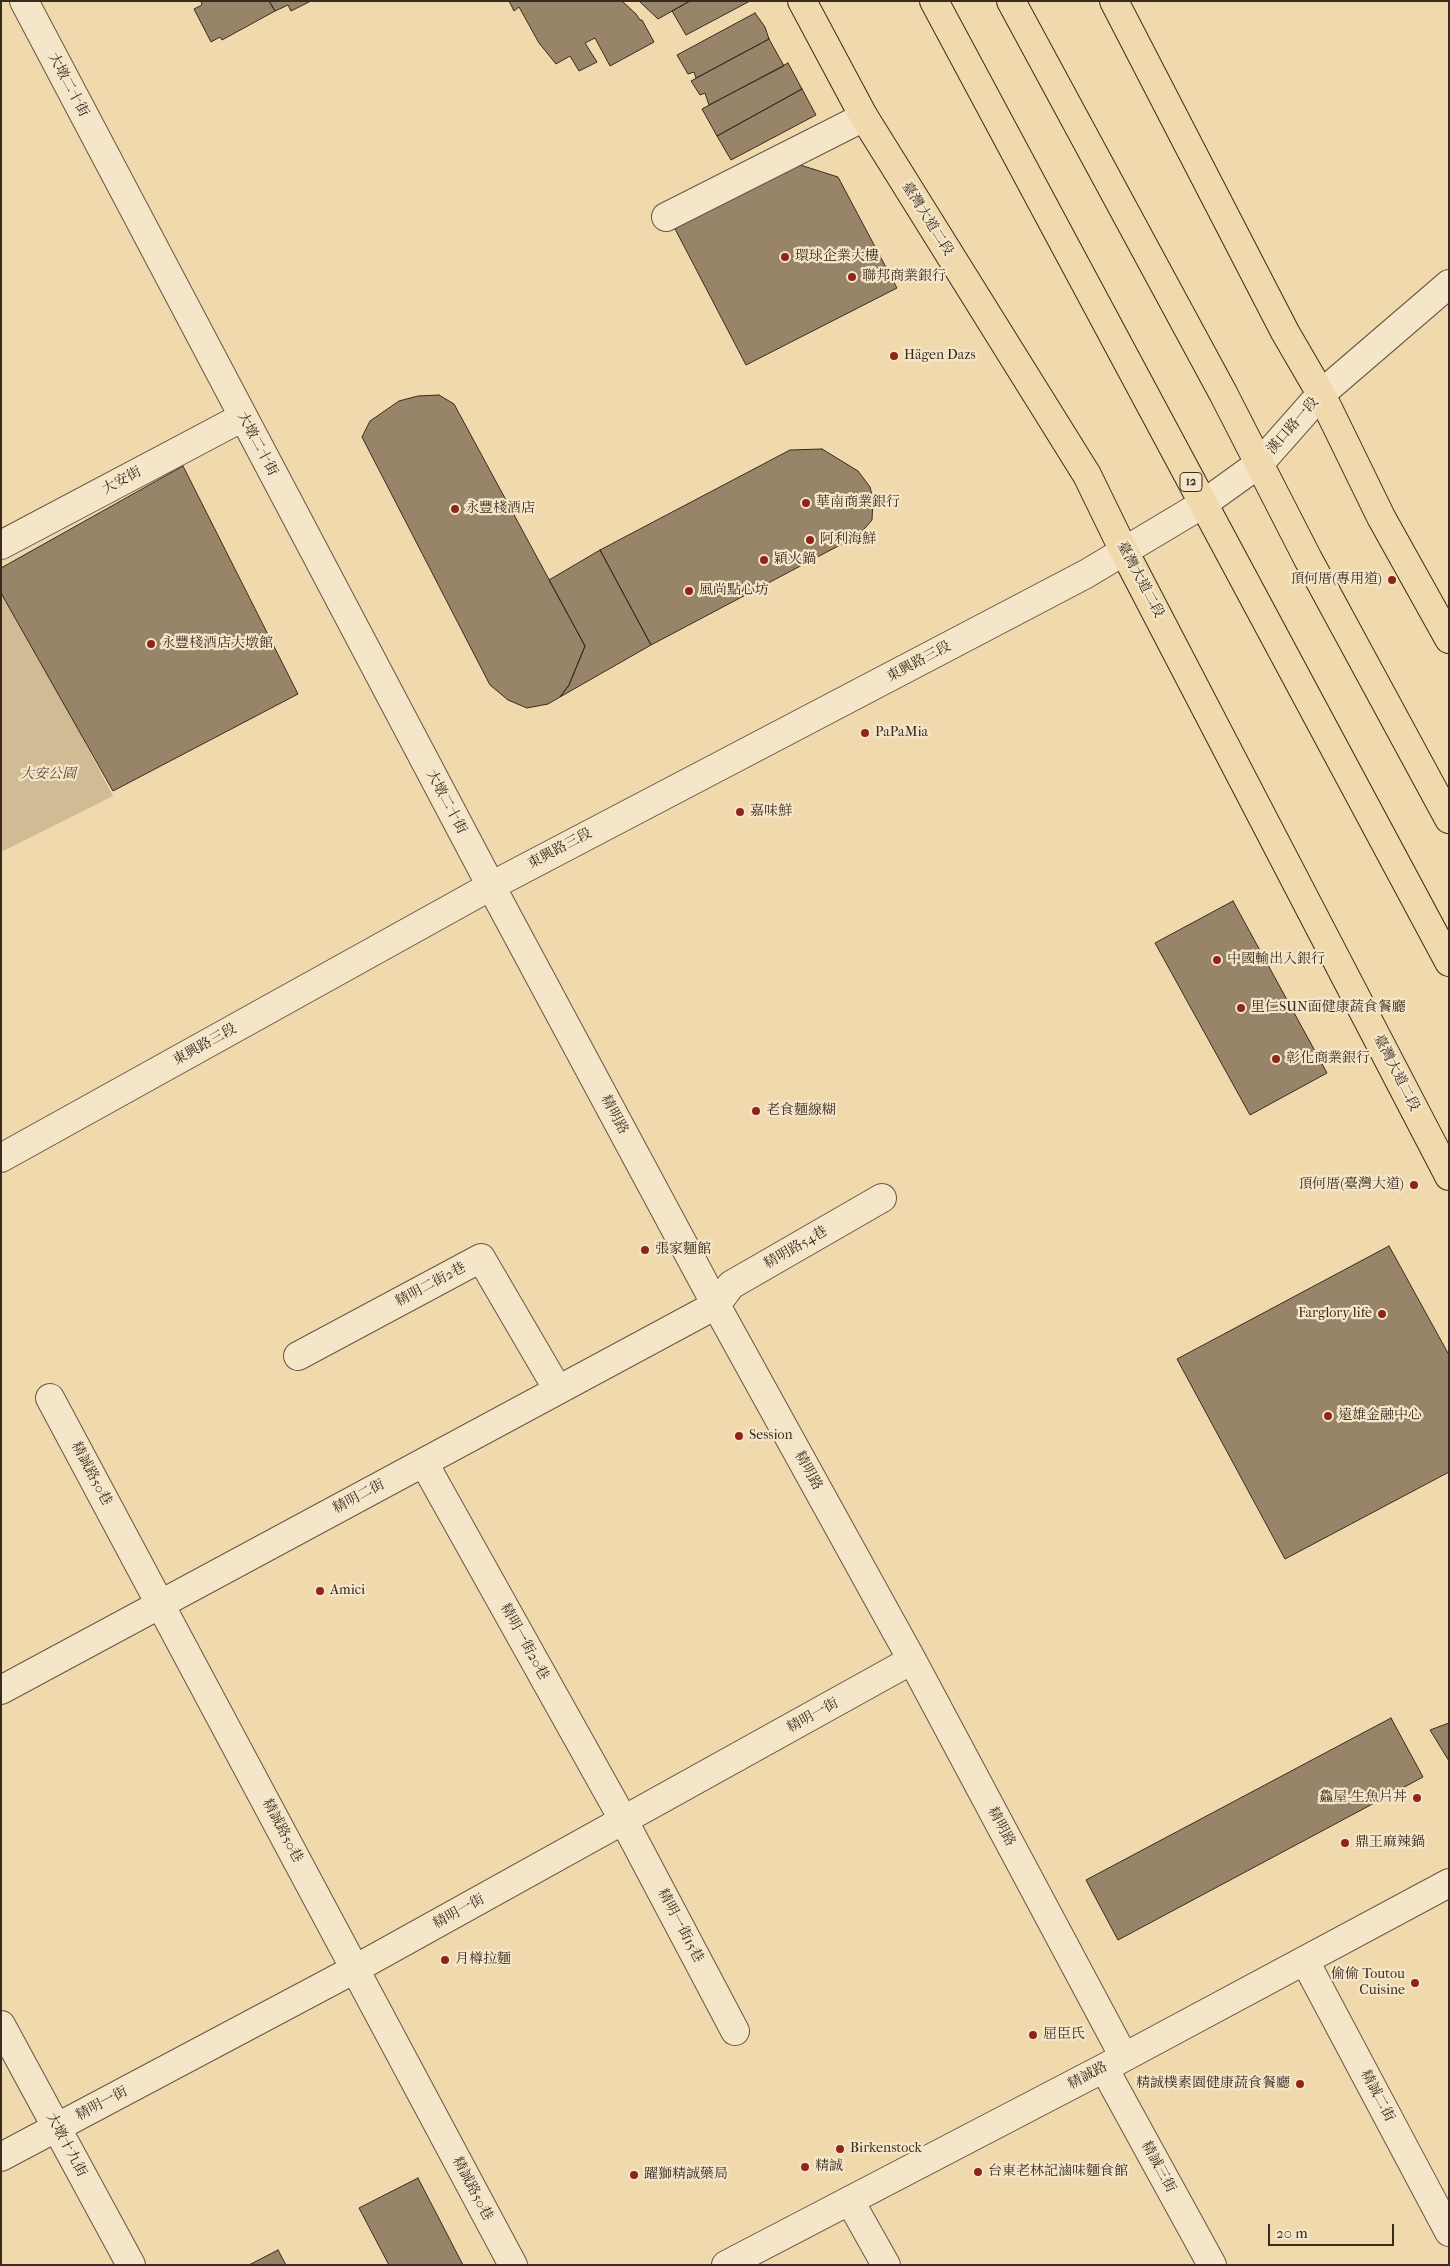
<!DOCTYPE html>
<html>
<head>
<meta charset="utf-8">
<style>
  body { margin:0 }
  #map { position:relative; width:1450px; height:2266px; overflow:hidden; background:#f0d9ad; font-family:"IM FELL French Canon",serif }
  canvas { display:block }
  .frame { position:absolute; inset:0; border:2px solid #392b1f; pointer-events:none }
  .scale { position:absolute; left:1268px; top:2224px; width:126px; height:22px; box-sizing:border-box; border:2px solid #392b1f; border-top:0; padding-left:6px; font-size:15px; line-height:18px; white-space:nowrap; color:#392b1f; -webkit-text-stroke:4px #f5e6ca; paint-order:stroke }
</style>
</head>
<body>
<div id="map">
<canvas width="1450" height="2266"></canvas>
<div class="frame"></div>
<div class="scale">20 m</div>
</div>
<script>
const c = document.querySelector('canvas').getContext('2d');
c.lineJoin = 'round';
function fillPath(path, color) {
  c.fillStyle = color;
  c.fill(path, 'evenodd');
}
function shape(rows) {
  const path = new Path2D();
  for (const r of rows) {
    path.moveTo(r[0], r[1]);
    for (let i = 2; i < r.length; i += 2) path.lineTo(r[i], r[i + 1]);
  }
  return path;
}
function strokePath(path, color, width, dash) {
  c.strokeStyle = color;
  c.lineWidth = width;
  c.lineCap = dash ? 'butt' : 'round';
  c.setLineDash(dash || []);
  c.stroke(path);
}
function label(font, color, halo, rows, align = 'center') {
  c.font = font + ' "IM FELL French Canon","Noto Serif TC",serif';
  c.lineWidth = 4.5;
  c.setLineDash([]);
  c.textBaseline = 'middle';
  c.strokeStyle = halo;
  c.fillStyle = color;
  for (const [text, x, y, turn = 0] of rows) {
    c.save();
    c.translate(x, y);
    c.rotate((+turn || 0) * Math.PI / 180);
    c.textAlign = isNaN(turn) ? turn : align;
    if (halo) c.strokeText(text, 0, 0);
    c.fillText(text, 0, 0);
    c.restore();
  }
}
const green = shape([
  [1,584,113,796,1,852]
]);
const building = shape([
  [201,1,269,1,275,11,222,40,220,37,211,42,194,9,202,5,201,1],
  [269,1,311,1,291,11,288,5,275,11,269,1],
  [509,1,622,1,636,14,640,20,642,20,654,42,610,66,595,38,585,43,597,62,579,71,570,56,556,64,539,43,519,7,514,11,509,1],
  [639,1,690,1,658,19,639,1],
  [690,1,750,1,686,35,672,11,690,1],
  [755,13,765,27,769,39,696,78,694,72,688,74,677,55,755,13],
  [769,39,784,66,709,105,705,93,700,95,691,81,769,39],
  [788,63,802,89,717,136,702,109,788,63],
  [802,89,816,115,731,160,717,136,802,89],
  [794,163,838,177,897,288,746,365,673,225,794,163],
  [439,395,454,404,585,646,569,685,560,697,548,704,527,708,508,700,490,685,362,437,370,421,399,401,418,396,439,395],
  [822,449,858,471,870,487,873,499,872,520,859,535,651,645,600,550,790,450,822,449],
  [183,466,298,694,113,791,1,593,1,568,183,466],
  [600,550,651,645,560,697,569,685,585,646,549,580,600,550],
  [1233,901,1327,1073,1250,1115,1155,943,1233,901],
  [1389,1246,1449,1355,1449,1472,1285,1559,1177,1359,1389,1246],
  [1391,1718,1423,1777,1118,1940,1086,1880,1391,1718],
  [1449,1723,1449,1761,1430,1730,1449,1723],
  [418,2178,463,2265,389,2265,359,2208,418,2178],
  [278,2250,286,2265,249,2265,278,2250]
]);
const minor = shape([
  [24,1,491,886,716,1305,912,1660,1124,2057],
  [666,217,864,117],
  [1,545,243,417],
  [1,1158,491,886,1086,574,1203,504,1260,463,1321,394,1449,284],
  [298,1356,481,1258,558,1390],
  [50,1398,513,2265],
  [424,1463,624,1821,735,2031],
  [1,1690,716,1305,731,1285,882,1198],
  [1305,1961,1449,2232],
  [1,2025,131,2265],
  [1104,2068,1212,2265],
  [1,2157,355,1969,912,1660],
  [850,2201,886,2265],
  [726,2265,1104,2068,1449,1883]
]);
const major = shape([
  [802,1,864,117,1087,475,1124,551,1449,1176],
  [934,1,1449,962],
  [1011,1,1223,393,1308,559,1449,819],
  [1114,1,1285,332,1321,394,1381,517,1449,639]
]);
const markers = [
  [785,257,5,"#8f2418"],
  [852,277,5,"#8f2418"],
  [894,356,5,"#8f2418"],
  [806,503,5,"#8f2418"],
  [455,509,5,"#8f2418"],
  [810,540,5,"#8f2418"],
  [764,560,5,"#8f2418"],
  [1392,580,5,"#8f2418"],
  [689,591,5,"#8f2418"],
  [151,644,5,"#8f2418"],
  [865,733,5,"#8f2418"],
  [740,812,5,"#8f2418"],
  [1217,960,5,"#8f2418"],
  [1241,1008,5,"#8f2418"],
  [1276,1059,5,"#8f2418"],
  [756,1111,5,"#8f2418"],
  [1414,1185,5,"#8f2418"],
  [645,1250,5,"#8f2418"],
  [1382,1314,5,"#8f2418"],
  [1328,1416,5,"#8f2418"],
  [739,1436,5,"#8f2418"],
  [320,1591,5,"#8f2418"],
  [1417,1798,5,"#8f2418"],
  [1345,1843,5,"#8f2418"],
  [445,1960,5,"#8f2418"],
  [1415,1983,5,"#8f2418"],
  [1033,2035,5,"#8f2418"],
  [1300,2084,5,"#8f2418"],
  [840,2149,5,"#8f2418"],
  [805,2167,5,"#8f2418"],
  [978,2172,5,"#8f2418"],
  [634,2175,5,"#8f2418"]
];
const shields = [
  [1191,482,22]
];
const shieldNames = [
  ["12",1191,482]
];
const streetNames = [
  ["大墩二十街",68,85,62],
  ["臺灣大道二段",927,219,58],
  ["漢口路一段",1293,426,-49],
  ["大墩二十街",257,444,62],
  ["大安街",122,481,-28],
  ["臺灣大道二段",1140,580,62],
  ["東興路三段",919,662,-28],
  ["大墩二十街",446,802,62],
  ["東興路三段",560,849,-28],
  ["東興路三段",205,1045,-29],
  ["臺灣大道二段",1396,1073,63],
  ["精明路",614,1115,62],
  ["精明路54巷",796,1248,-30],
  ["精明二街2巷",431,1285,-28],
  ["精明路",808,1471,61],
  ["精誠路50巷",91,1474,62],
  ["精明二街",359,1497,-28],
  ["精明一街20巷",524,1642,61],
  ["精明一街",813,1716,-29],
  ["精明路",1001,1827,62],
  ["精誠路50巷",282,1831,62],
  ["精明一街",459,1912,-29],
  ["精明一街15巷",680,1926,62],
  ["精誠路",1088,2076,-28],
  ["精誠二街",1377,2096,62],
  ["精明一街",102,2104,-28],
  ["大墩十九街",66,2145,62],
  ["精誠三街",1158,2167,61],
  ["精誠路50巷",472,2189,62]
];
const poiNames = [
  ["環球企業大樓",795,257],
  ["聯邦商業銀行",862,277],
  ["Hägen Dazs",904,356],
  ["華南商業銀行",816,503],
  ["永豐棧酒店",465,509],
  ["阿利海鮮",820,540],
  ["穎火鍋",774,560],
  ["頂何厝(專用道)",1382,580,"right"],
  ["風尚點心坊",699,591],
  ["永豐棧酒店大墩館",161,644],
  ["PaPaMia",875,733],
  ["嘉味鮮",750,812],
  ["中國輸出入銀行",1227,960],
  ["里仁SUN面健康蔬食餐廳",1251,1008],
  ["彰化商業銀行",1286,1059],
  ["老食麵線糊",766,1111],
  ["頂何厝(臺灣大道)",1404,1185,"right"],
  ["張家麵館",655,1250],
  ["Farglory life",1372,1314,"right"],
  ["遠雄金融中心",1338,1416],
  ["Session",749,1436],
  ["Amici",330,1591],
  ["鱻屋-生魚片丼",1407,1798,"right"],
  ["鼎王麻辣鍋",1355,1843],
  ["月樽拉麵",455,1960],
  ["偷偷 Toutou",1405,1975,"right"],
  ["Cuisine",1405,1991,"right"],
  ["屈臣氏",1043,2035],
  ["精誠樸素園健康蔬食餐廳",1290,2084,"right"],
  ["Birkenstock",850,2149],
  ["精誠",815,2167],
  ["台東老林記滷味麵食館",988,2172],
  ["躍獅精誠藥局",644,2175]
];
const parkNames = [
  ["大安公園",48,775]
];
fillPath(green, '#d1bb95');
fillPath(building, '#988569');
strokePath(building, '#392b1f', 1);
strokePath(minor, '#675642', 30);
strokePath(major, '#392b1f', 30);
strokePath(minor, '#f5e6ca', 28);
strokePath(major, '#f0d9ad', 28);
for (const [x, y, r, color] of markers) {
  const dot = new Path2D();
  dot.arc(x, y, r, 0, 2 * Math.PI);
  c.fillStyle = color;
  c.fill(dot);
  strokePath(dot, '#f5e6ca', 2);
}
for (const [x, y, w] of shields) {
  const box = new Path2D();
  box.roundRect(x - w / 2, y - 9.5, w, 19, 4);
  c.fillStyle = '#f5e6ca';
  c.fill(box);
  strokePath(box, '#392b1f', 1);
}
label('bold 12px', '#392b1f', null, shieldNames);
label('14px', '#392b1f', '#f5e6ca', streetNames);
label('14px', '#392b1f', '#f5e6ca', poiNames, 'left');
label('italic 14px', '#574837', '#f5e6ca', parkNames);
</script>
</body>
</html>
